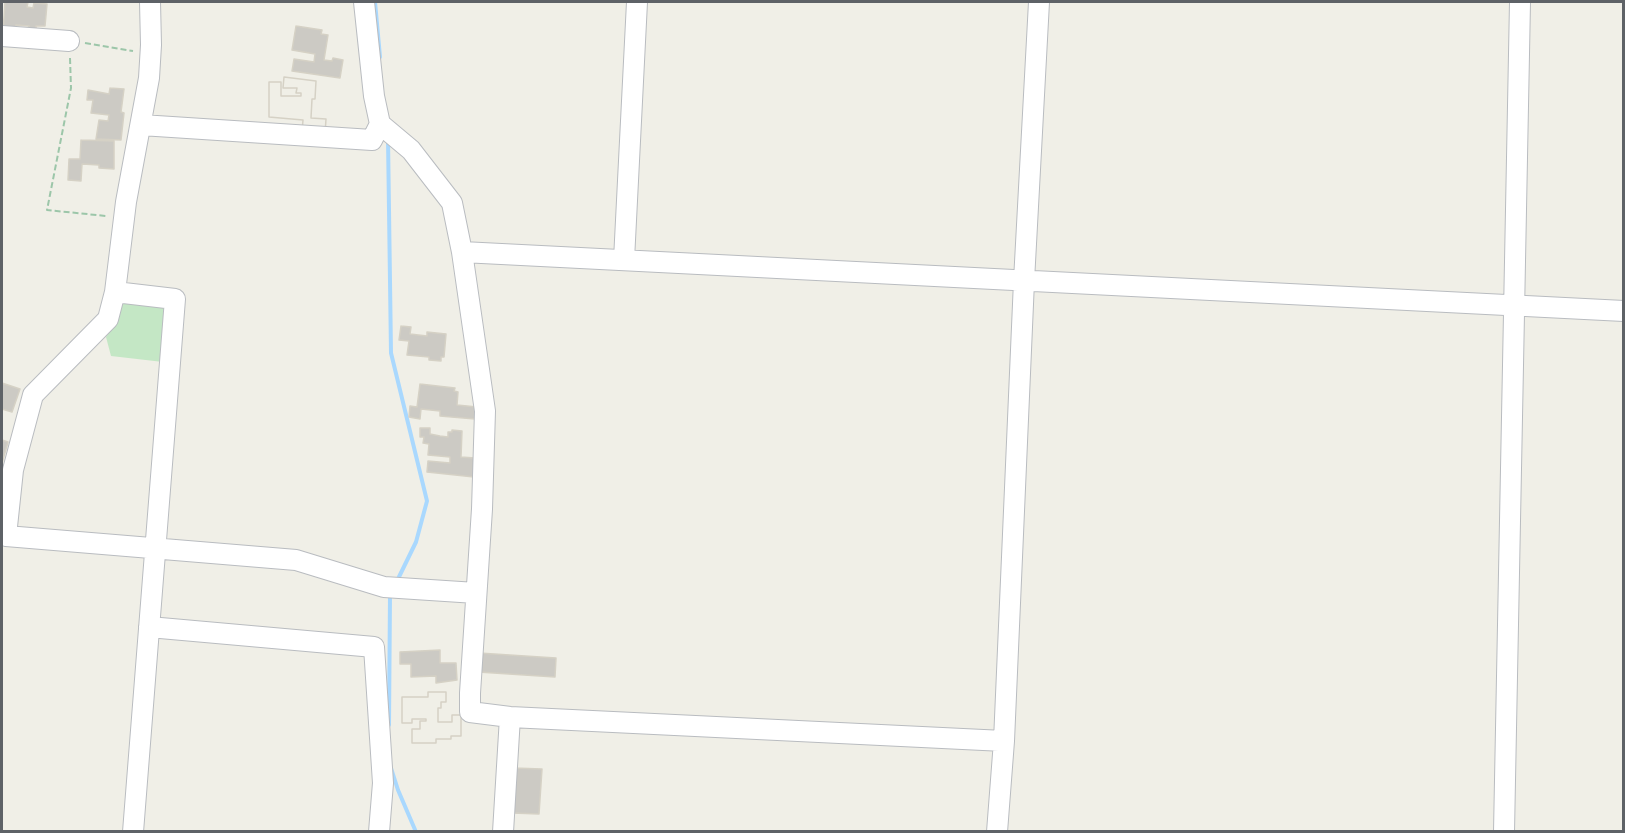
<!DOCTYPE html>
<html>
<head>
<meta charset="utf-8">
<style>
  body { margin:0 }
  #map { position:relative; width:1625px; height:833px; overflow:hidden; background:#f0efe7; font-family:Ubuntu,sans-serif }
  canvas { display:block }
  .frame { position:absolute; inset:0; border:3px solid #5e6267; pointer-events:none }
</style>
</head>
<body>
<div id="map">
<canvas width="1625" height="833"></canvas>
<div class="frame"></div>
</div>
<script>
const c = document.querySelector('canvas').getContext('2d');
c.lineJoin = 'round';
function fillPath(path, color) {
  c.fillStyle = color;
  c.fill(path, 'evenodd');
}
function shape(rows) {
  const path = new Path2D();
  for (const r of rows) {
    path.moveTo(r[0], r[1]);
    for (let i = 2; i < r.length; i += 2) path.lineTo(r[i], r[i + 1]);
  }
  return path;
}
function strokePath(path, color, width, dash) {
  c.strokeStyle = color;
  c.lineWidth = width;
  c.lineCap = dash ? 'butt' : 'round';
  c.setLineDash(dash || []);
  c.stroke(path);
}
const green = shape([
  [125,300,167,303,163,362,111,356,106,337,116,323,119,308]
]);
const stream = shape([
  [375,2,380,57],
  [388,138,391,353,427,501,416,542,396,583],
  [389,725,390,595],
  [391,768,398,790,416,832]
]);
const building = shape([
  [5,2,28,2,27,7,33,8,34,3,47,4,45,26,36,26,36,30,28,30,29,26,16,25,15,33,3,32,5,2],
  [296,26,322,30,321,34,328,35,324,60,332,61,333,58,343,60,340,78,292,71,294,59,314,62,315,54,292,50,296,26],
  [284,77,316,81,315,99,312,99,311,118,326,119,325,134,302,132,303,120,269,117,269,82,281,82,281,96,301,96,301,93,296,93,297,88,283,88,284,77],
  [284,77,316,81,315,99,312,99,311,118,326,119,325,134,302,132,303,120,269,117,269,82,281,82,281,96,301,96,301,93,296,93,297,88,283,88,284,77],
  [110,88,124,89,121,112,124,113,121,140,96,139,99,120,108,121,109,115,91,113,93,100,87,100,88,90,109,94,110,88],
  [81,140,114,141,114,169,99,168,99,165,82,164,81,181,68,180,69,159,80,159,81,140],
  [401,326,411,327,410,334,427,336,427,332,446,334,444,357,441,357,441,361,429,360,429,357,407,355,409,341,399,340,401,326],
  [2,383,20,389,12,412,2,409,2,383],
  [420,384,455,388,454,391,458,392,457,405,477,407,475,419,440,416,440,411,421,409,420,419,409,417,410,406,417,407,420,384],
  [420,428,430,428,430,434,440,436,448,437,448,432,452,432,452,430,462,431,461,457,475,458,474,477,427,472,428,461,450,463,450,457,428,455,429,444,423,443,424,437,420,437,420,428],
  [2,440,8,442,2,463,2,440],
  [440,650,440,663,456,663,457,680,436,683,436,676,411,677,411,664,400,664,400,652,440,650],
  [479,653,556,658,555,677,478,672,479,653],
  [428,692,446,692,446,702,441,702,441,708,438,708,438,722,452,722,452,715,461,715,461,736,451,736,451,739,436,739,436,743,412,743,412,729,420,729,420,721,426,721,426,719,412,719,412,723,402,723,402,697,428,697,428,692],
  [428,692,446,692,446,702,441,702,441,708,438,708,438,722,452,722,452,715,461,715,461,736,451,736,451,739,436,739,436,743,412,743,412,729,420,729,420,721,426,721,426,719,412,719,412,723,402,723,402,697,428,697,428,692],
  [514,768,542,769,539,814,512,813,514,768]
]);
const path = shape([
  [85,43,133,51],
  [70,58,71,88,47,210,106,216]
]);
const minor = shape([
  [150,2,151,45,149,78,126,202,115,292,108,319,33,395,13,470,6,536,296,560,384,587,476,593],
  [364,2,374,96,380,124,411,150,452,203,462,252,485,411,482,509,470,693,470,712,510,717,1004,741],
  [2,36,69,41],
  [141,125,372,140,380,124],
  [462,252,1624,311],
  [624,260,637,2],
  [115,292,175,299,133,832],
  [149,627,374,647,383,783,379,832],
  [503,832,510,717],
  [997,832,1004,741,1024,281,1039,2],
  [1504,832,1520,2]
]);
fillPath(green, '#c4e7c5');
strokePath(stream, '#a9d8fe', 4);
fillPath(building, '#cccac4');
strokePath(building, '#d5d1c5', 1.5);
strokePath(minor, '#b9bcc0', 22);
strokePath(path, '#9cc6a9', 2, [6, 3]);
strokePath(minor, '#fff', 20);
</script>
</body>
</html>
